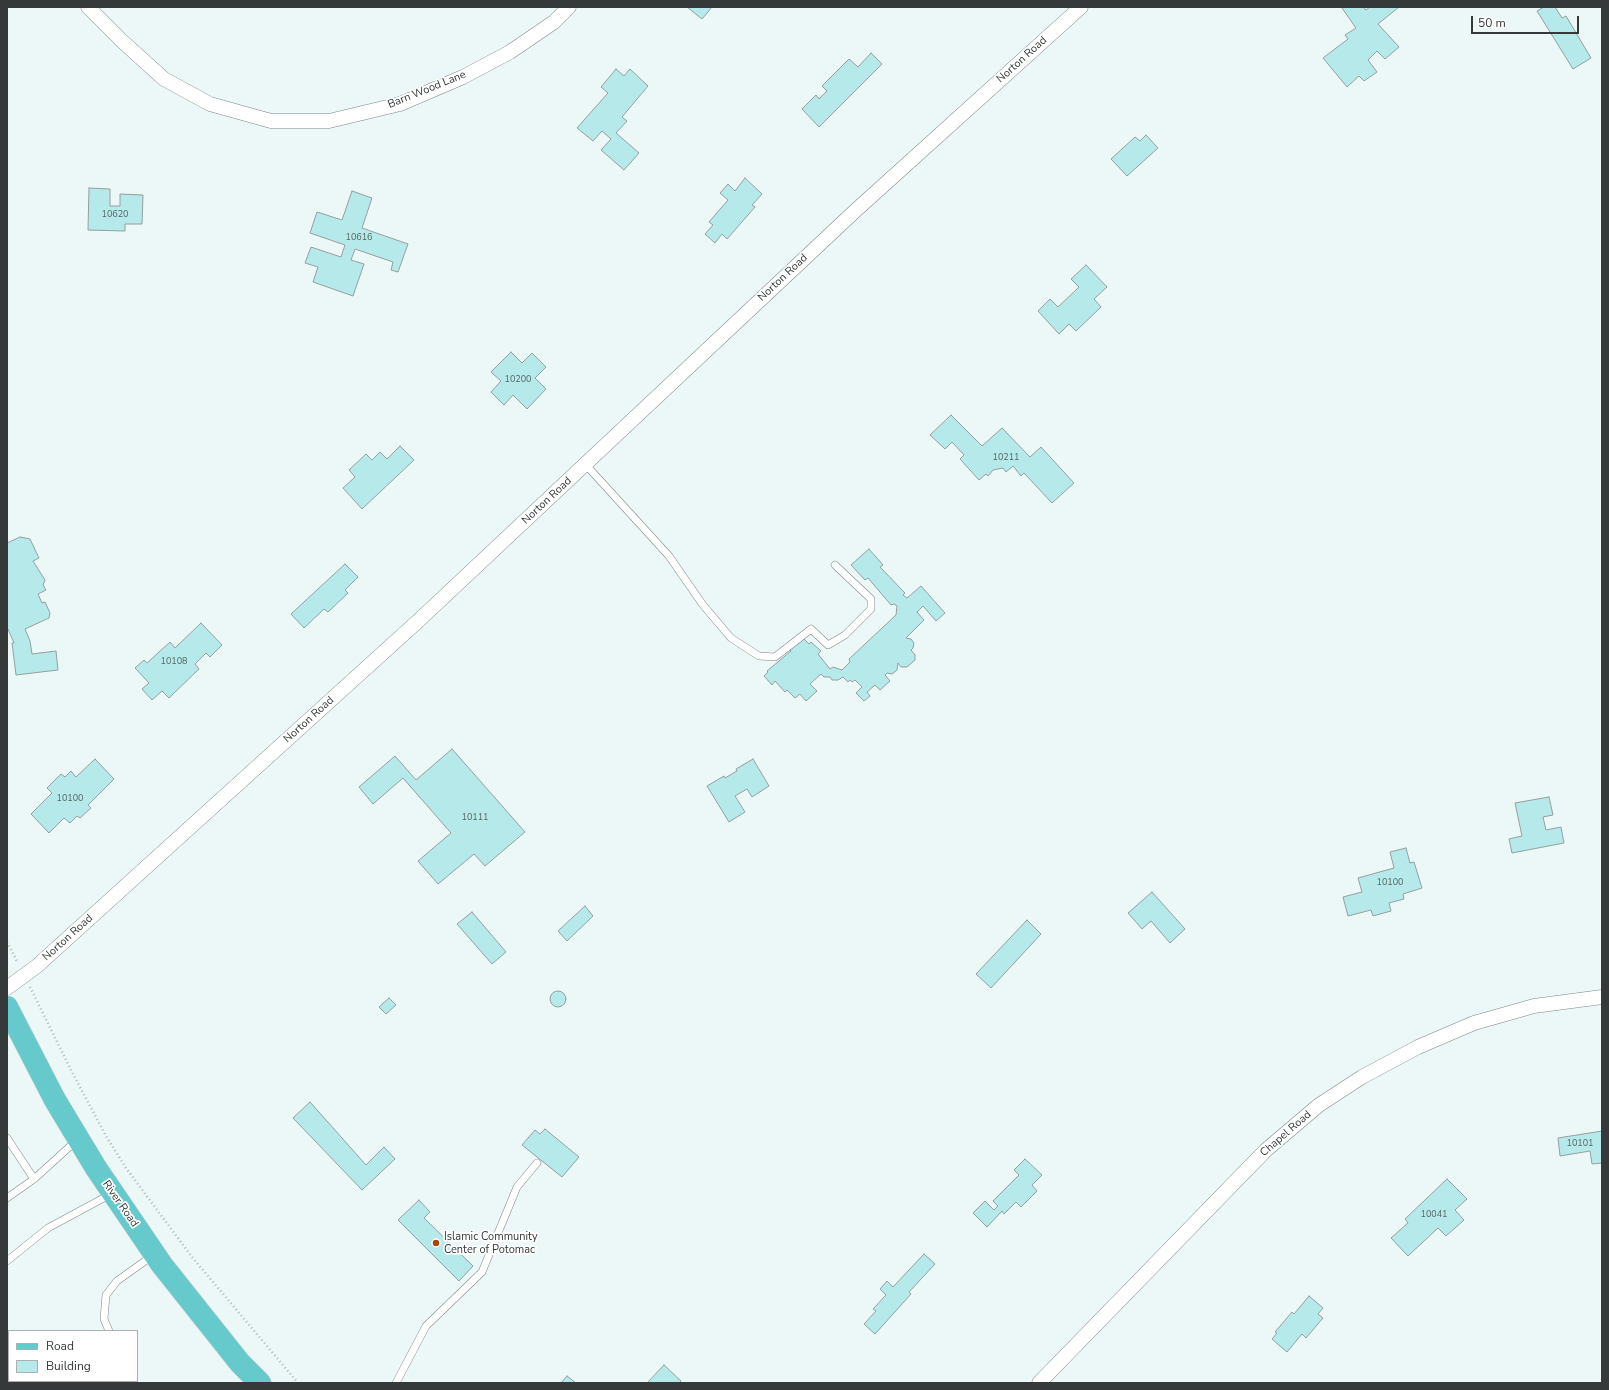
<!DOCTYPE html>
<html>
<head>
<meta charset="utf-8">
<style>
  body { margin:0 }
  #map { position:relative; width:1609px; height:1390px; overflow:hidden; background:#ecf7f7; font-family:"Nunito Sans",sans-serif }
  canvas { display:block }
  .frame { position:absolute; inset:0; border:8px solid #353939; pointer-events:none }
  .legend { position:absolute; left:8px; top:1330px; width:130px; height:52px; box-sizing:border-box; background:#fff; border:1px solid #aeb0b0; margin:0; padding:5px 7px; list-style:none; font-size:12px; color:#353939 }
  .legend li { display:flex; align-items:center; gap:8px; height:20px }
  .legend b { width:20px; border:1px solid #aeb0b0 }
  .scale { position:absolute; left:1471px; top:16px; width:108px; height:18px; box-sizing:border-box; border:2px solid #353939; border-top:0; padding-left:5px; font-size:12px; line-height:14px; white-space:nowrap; color:#353939; -webkit-text-stroke:3px #fff; paint-order:stroke }
</style>
</head>
<body>
<div id="map">
<canvas width="1609" height="1390"></canvas>
<div class="frame"></div>
<ul class="legend">
<li><b style="height:5px;background:#66cacd"></b>Road</li>
<li><b style="height:11px;background:#b5e9ea"></b>Building</li>
</ul>
<div class="scale">50 m</div>
</div>
<script>
const c = document.querySelector('canvas').getContext('2d');
c.lineJoin = 'round';
function fillPath(path, color) {
  c.fillStyle = color;
  c.fill(path, 'evenodd');
}
function shape(rows) {
  const path = new Path2D();
  for (const r of rows) {
    if (r.length === 3) {
      path.moveTo(r[0] + r[2], r[1]);
      path.arc(r[0], r[1], r[2], 0, 2 * Math.PI);
      continue;
    }
    path.moveTo(r[0], r[1]);
    for (let i = 2; i < r.length; i += 2) path.lineTo(r[i], r[i + 1]);
  }
  return path;
}
function strokePath(path, color, width, dash) {
  c.strokeStyle = color;
  c.lineWidth = width;
  c.lineCap = dash ? 'butt' : 'round';
  c.setLineDash(dash || []);
  c.stroke(path);
}
function label(font, color, halo, rows, align = 'center') {
  c.font = font + ' "Nunito Sans",sans-serif';
  c.lineWidth = 3.5;
  c.setLineDash([]);
  c.textBaseline = 'middle';
  c.strokeStyle = halo;
  c.fillStyle = color;
  for (const [text, x, y, turn = 0] of rows) {
    c.save();
    c.translate(x, y);
    c.rotate((+turn || 0) * Math.PI / 180);
    c.textAlign = isNaN(turn) ? turn : align;
    if (halo) c.strokeText(text, 0, 0);
    c.fillText(text, 0, 0);
    c.restore();
  }
}
const building = shape([
  [687,7,712,7,702,19,687,7],
  [1344,7,1363,7,1366,10,1370,7,1399,7,1378,24,1399,47,1385,59,1377,51,1368,60,1377,72,1364,81,1359,76,1347,87,1323,58,1348,39,1345,35,1356,28,1342,8,1344,7],
  [1544,7,1555,7,1562,18,1566,16,1591,58,1573,69,1537,11,1544,7],
  [871,53,882,64,819,127,802,109,816,95,819,99,827,91,822,86,849,59,858,67,871,53],
  [616,69,624,76,630,69,648,86,622,117,627,121,616,133,639,153,624,170,601,150,611,139,602,131,593,141,577,128,608,93,601,87,616,69],
  [1146,135,1158,148,1127,176,1111,159,1135,137,1140,141,1146,135],
  [745,178,762,194,752,205,755,207,727,239,722,234,715,243,705,234,713,225,709,222,728,200,720,193,728,184,735,191,745,178],
  [89,188,110,189,110,206,120,206,120,194,143,195,142,224,125,224,125,231,88,230,89,188],
  [352,191,372,198,362,228,408,244,398,272,391,270,393,262,355,249,351,260,364,264,353,296,313,282,318,267,305,263,311,247,341,257,345,245,310,233,317,212,342,220,352,191],
  [1086,265,1107,287,1094,299,1101,307,1076,331,1069,324,1059,334,1038,311,1050,299,1058,307,1079,287,1071,279,1086,265],
  [511,352,522,363,532,353,546,367,535,378,546,389,527,409,513,395,504,405,491,392,501,381,491,372,511,352],
  [951,415,982,446,1002,428,1030,457,1041,447,1074,483,1052,503,1024,473,1021,476,1013,466,1006,472,1003,468,993,470,988,476,986,474,979,480,960,459,964,455,952,442,945,449,930,435,951,415],
  [400,446,414,460,362,509,343,488,355,477,349,470,366,454,372,460,380,452,387,459,400,446],
  [20,537,30,539,39,558,33,561,45,580,43,585,46,590,38,594,42,603,45,602,50,613,49,618,25,629,30,641,32,654,56,651,58,670,16,675,12,643,14,643,7,627,7,543,20,537],
  [869,549,883,565,880,567,905,593,903,595,907,598,921,586,945,613,936,621,923,606,917,612,924,620,906,638,911,639,914,643,913,648,911,650,915,655,915,660,907,667,901,667,898,663,897,670,892,674,887,673,885,675,890,681,880,690,875,685,867,692,870,696,864,701,856,693,862,687,855,680,852,682,850,680,848,682,843,677,838,680,832,680,830,677,824,677,821,674,810,684,817,691,806,701,800,694,795,698,787,690,785,692,775,681,772,685,764,676,768,672,767,671,791,651,789,649,802,637,809,644,811,642,821,651,818,654,830,669,833,667,842,670,850,662,849,659,896,615,897,606,894,604,891,605,868,578,865,580,851,565,869,549],
  [345,564,358,577,345,590,348,593,328,612,324,609,304,628,291,614,345,564],
  [201,623,222,645,210,657,206,653,195,664,199,669,169,698,162,691,152,700,142,689,149,683,135,668,144,660,147,663,170,642,175,648,201,623],
  [452,749,525,832,485,866,474,854,438,884,418,861,451,833,403,778,373,804,359,787,395,756,416,780,452,749],
  [95,759,114,779,88,805,91,808,80,818,77,816,70,823,64,818,49,833,31,814,52,793,47,788,61,774,65,777,71,771,76,777,95,759],
  [753,759,769,786,752,797,747,789,735,796,745,812,729,822,707,786,724,776,725,778,737,771,736,769,753,759],
  [1549,797,1553,815,1543,817,1546,830,1561,827,1564,843,1512,853,1509,839,1522,836,1515,803,1549,797],
  [1406,848,1410,863,1414,862,1422,888,1403,894,1404,899,1389,903,1391,911,1373,916,1371,910,1348,916,1343,897,1362,892,1358,878,1394,868,1390,852,1406,848],
  [1152,892,1185,929,1170,943,1151,921,1142,929,1128,913,1152,892],
  [585,906,593,916,567,941,558,931,585,906],
  [472,912,506,952,492,964,457,924,472,912],
  [1027,920,1041,934,991,988,976,974,1027,920],
  [558,999,8],
  [389,998,396,1005,386,1014,379,1007,389,998],
  [310,1102,366,1165,384,1147,395,1159,362,1190,293,1118,310,1102],
  [545,1129,579,1157,562,1177,522,1145,535,1130,540,1134,545,1129],
  [1602,1131,1602,1163,1592,1164,1590,1151,1560,1156,1558,1138,1602,1131],
  [1025,1159,1042,1175,1032,1185,1037,1191,1021,1207,1016,1202,1004,1214,1002,1211,987,1227,973,1213,985,1201,994,1210,998,1206,993,1201,1019,1175,1014,1170,1025,1159],
  [1447,1179,1467,1199,1455,1210,1464,1220,1446,1236,1438,1228,1408,1256,1391,1238,1408,1223,1405,1219,1447,1179],
  [419,1200,430,1212,424,1218,473,1266,459,1281,398,1220,419,1200],
  [924,1254,935,1264,909,1292,911,1294,875,1334,864,1324,876,1311,873,1309,886,1295,880,1289,887,1281,893,1287,924,1254],
  [1309,1296,1323,1308,1318,1314,1323,1318,1306,1338,1302,1334,1287,1352,1272,1339,1277,1333,1275,1332,1292,1312,1294,1314,1309,1296],
  [9,1359,9,1381,82,1381,78,1383,7,1383,7,1360,9,1359],
  [664,1365,681,1381,679,1383,647,1383,664,1365],
  [567,1376,576,1383,561,1383,567,1376]
]);
const path = shape([
  [7,942,18,963],
  [30,987,72,1072,106,1136,126,1168,192,1257,298,1383]
]);
const lane = shape([
  [586,465,669,556,703,605,731,638,759,656,775,657,811,629,828,645,845,635,871,609,871,599,835,565],
  [7,1138,34,1179],
  [7,1198,34,1179,76,1141],
  [7,1261,48,1228,111,1194],
  [109,1331,104,1319,106,1295,117,1281,152,1256],
  [114,1383,114,1381],
  [396,1383,426,1326,482,1272,517,1187,537,1163]
]);
const street = shape([
  [88,7,122,41,164,79,210,104,271,121,329,121,400,104,463,77,510,52,554,22,569,7],
  [7,988,37,966,417,622,855,211,1081,7],
  [1039,1383,1266,1150,1319,1105,1362,1077,1418,1047,1474,1023,1534,1006,1602,997]
]);
const primary = shape([
  [7,1007,55,1100,96,1168,162,1265,240,1363,260,1383]
]);
const markers = [
  [436,1243,4,"#a9460d"]
];
const numberNames = [
  ["10620",115,215],
  ["10616",359,238],
  ["10200",518,380],
  ["10211",1006,458],
  ["10108",174,662],
  ["10100",70,799],
  ["10111",475,818],
  ["10100",1390,883],
  ["10101",1580,1144],
  ["10041",1434,1215]
];
const streetNames = [
  ["Norton Road",1022,60,-42],
  ["Barn Wood Lane",427,90,-22],
  ["Norton Road",783,278,-43],
  ["Norton Road",547,501,-43],
  ["Norton Road",309,720,-42],
  ["Norton Road",68,938,-42],
  ["Chapel Road",1286,1134,-41],
  ["River Road",120,1204,55]
];
const poiNames = [
  ["Islamic Community",444,1237],
  ["Center of Potomac",444,1250]
];
fillPath(building, '#b5e9ea');
strokePath(building, '#959f9f', 1);
strokePath(lane, '#7d8787', 8);
strokePath(street, '#7d8787', 15);
strokePath(primary, '#d3d3d3', 23);
strokePath(path, '#aeb6b6', 2.5, [1, 3]);
strokePath(lane, '#fff', 7);
strokePath(street, '#fff', 14);
strokePath(primary, '#66cacd', 22);
for (const [x, y, r, color] of markers) {
  const dot = new Path2D();
  dot.arc(x, y, r, 0, 2 * Math.PI);
  c.fillStyle = color;
  c.fill(dot);
  strokePath(dot, '#fff', 1.5);
}
label('9px', '#556565', null, numberNames);
label('11px', '#353939', '#fff', streetNames);
label('11px', '#353939', '#fff', poiNames, 'left');
</script>
</body>
</html>
